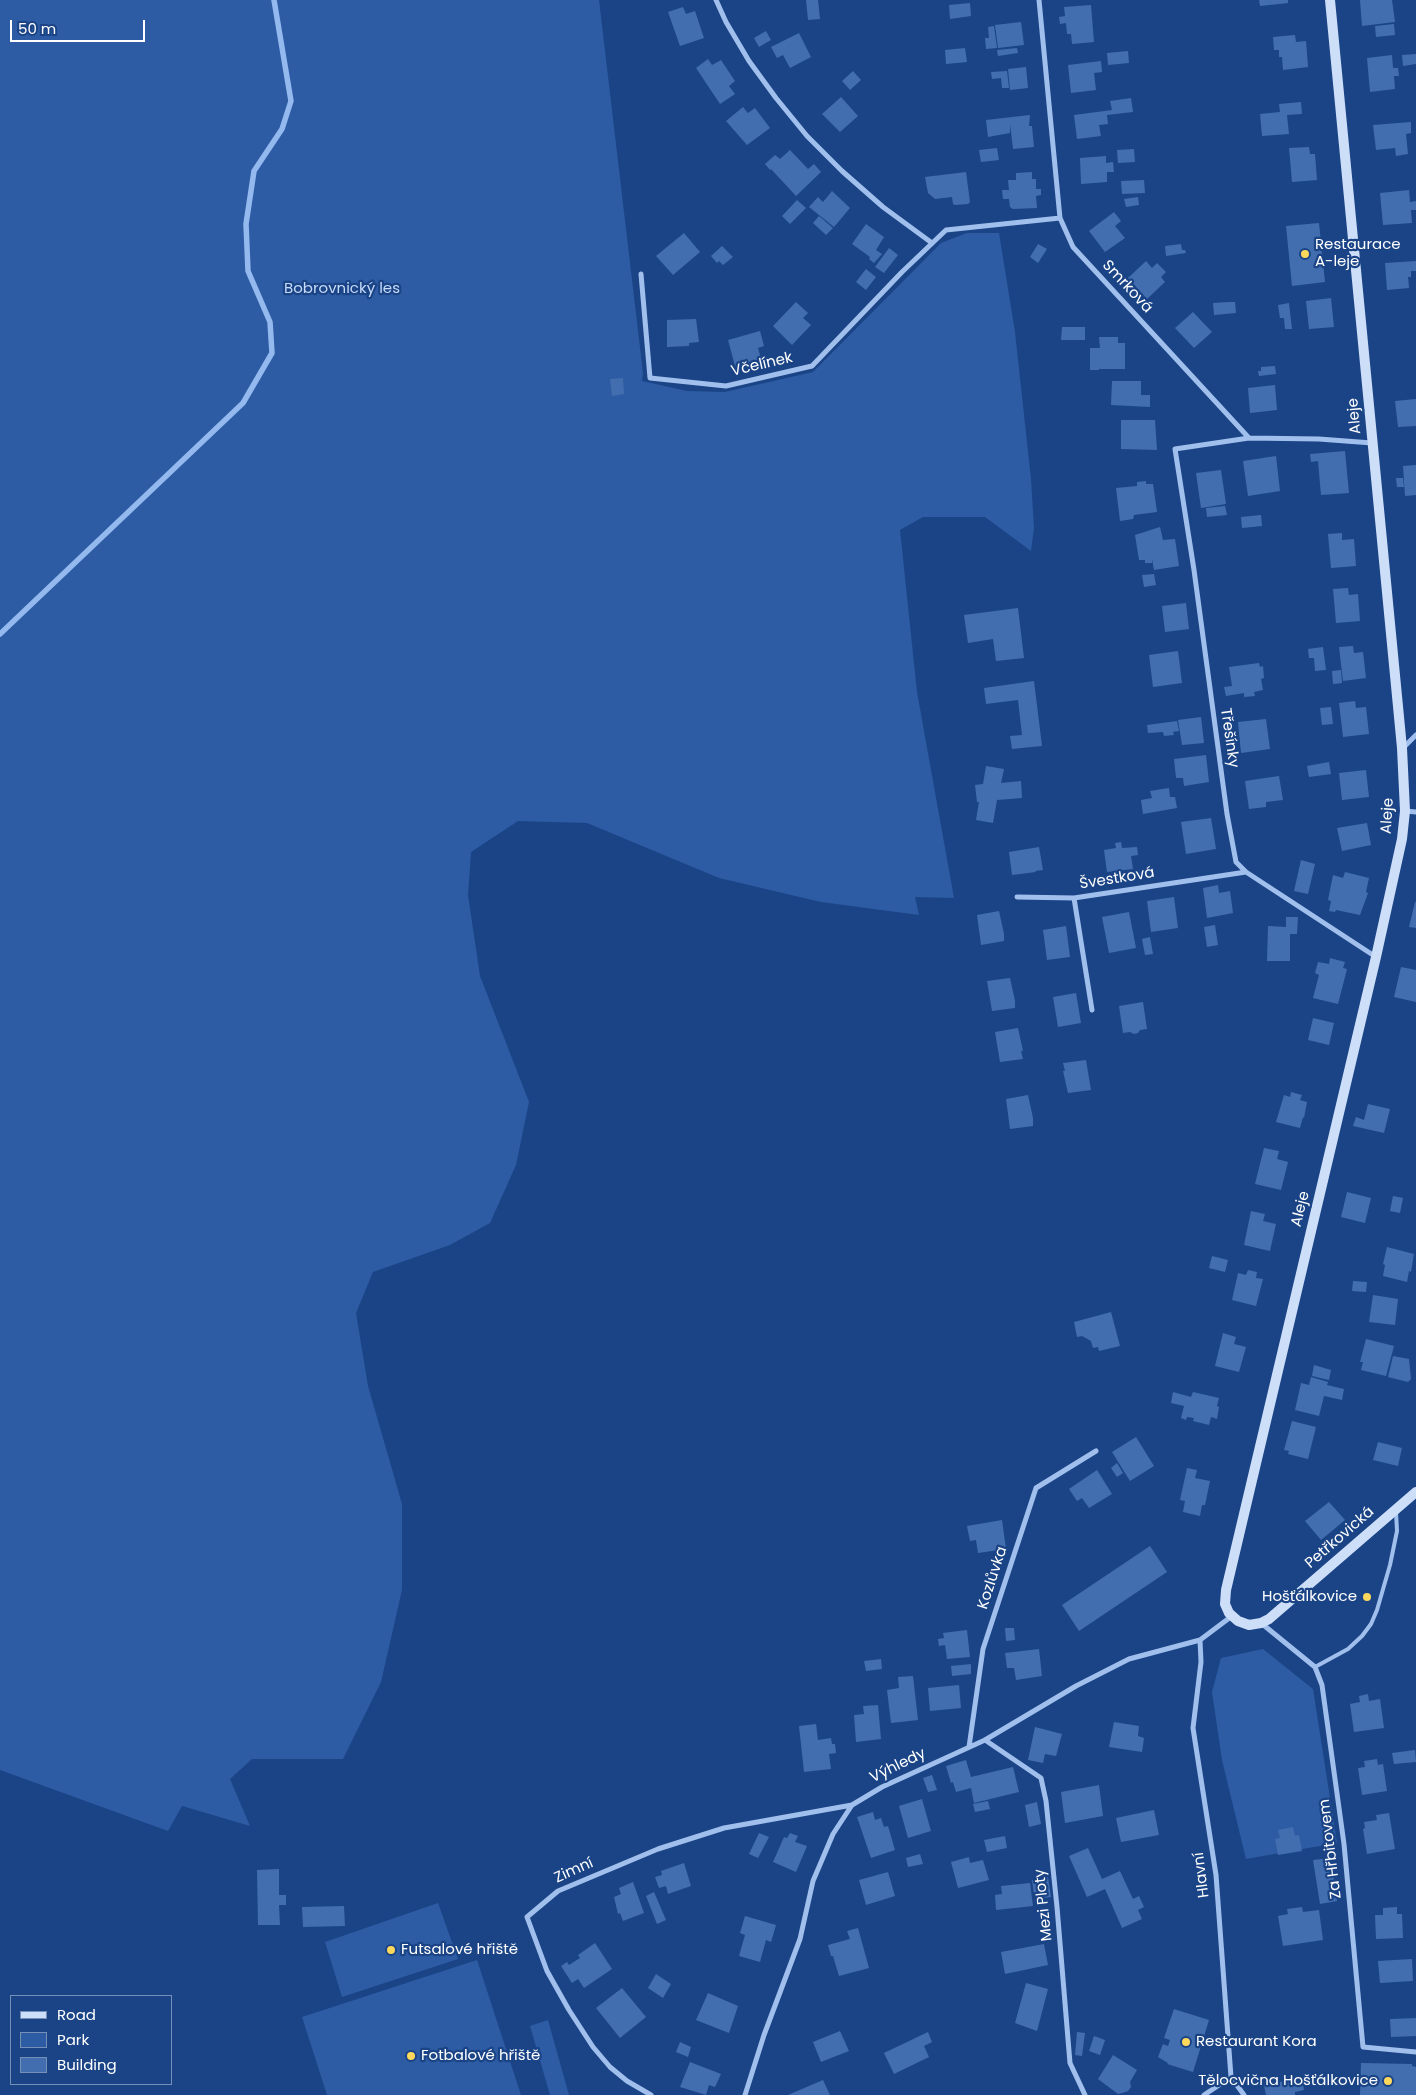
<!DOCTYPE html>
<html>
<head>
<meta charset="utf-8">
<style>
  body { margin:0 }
  #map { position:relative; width:1416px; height:2095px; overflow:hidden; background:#1a4486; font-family:Poppins,sans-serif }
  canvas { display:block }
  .legend { position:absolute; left:10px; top:1995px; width:162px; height:90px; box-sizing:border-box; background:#1a4486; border:1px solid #768fb6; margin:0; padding:6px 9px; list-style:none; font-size:15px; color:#fff }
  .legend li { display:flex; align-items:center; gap:10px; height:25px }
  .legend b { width:25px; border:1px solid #768fb6 }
  .scale { position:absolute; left:10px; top:20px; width:135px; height:22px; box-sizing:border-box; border:2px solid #fff; border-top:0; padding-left:6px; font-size:15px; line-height:18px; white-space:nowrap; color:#fff; -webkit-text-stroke:4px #1a4486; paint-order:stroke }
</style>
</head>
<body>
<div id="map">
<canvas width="1416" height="2095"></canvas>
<ul class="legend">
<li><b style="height:6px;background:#cddef9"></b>Road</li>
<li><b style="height:14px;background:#2d5ca4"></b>Park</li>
<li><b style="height:14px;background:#426eaf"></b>Building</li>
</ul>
<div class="scale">50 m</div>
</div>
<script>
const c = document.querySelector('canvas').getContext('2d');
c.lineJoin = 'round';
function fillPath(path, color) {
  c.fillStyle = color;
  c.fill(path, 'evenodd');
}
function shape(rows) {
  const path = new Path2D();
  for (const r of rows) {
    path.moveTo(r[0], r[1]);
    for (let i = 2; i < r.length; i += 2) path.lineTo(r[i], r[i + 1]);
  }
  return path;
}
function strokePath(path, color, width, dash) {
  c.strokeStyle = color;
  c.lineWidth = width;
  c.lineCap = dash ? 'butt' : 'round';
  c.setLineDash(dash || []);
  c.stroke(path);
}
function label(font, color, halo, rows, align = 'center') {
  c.font = font + ' Poppins,sans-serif';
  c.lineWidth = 4.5;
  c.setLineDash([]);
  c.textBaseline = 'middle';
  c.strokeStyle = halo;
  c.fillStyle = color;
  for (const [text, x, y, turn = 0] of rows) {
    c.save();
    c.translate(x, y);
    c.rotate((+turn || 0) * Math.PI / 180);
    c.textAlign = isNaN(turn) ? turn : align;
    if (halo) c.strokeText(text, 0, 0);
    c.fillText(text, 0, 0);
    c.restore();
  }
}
const green = shape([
  [0,0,599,0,643,373,642,381,687,391,725,392,813,372,941,243,967,233,999,233,1015,332,1031,479,1034,528,1031,551,985,517,923,517,900,530,917,692,954,898,915,897,919,915,821,902,719,878,587,823,518,821,471,852,468,895,480,976,529,1102,516,1165,490,1223,450,1245,373,1272,356,1313,368,1386,402,1504,402,1590,381,1682,343,1759,252,1759,230,1779,250,1826,182,1806,168,1831,0,1770],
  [1263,1649,1313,1689,1337,1843,1246,1859,1222,1760,1212,1692,1221,1658],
  [438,1903,458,1959,342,1997,325,1942],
  [477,1960,521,2095,327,2095,302,2017],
  [548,2020,569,2095,550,2095,530,2026]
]);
const stream = shape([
  [0,634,243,403,272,353,270,322,248,271,246,224,254,171,282,129,291,101,274,0]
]);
const building = shape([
  [806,0,818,0,820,19,808,20],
  [1259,0,1288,0,1288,3,1260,6],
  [1360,0,1392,0,1395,22,1362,26],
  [970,3,971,16,950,19,949,5],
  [1091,5,1094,42,1072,44,1071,34,1067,34,1066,23,1060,24,1059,17,1065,16,1064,7],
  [683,7,686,14,695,11,704,38,680,46,668,12],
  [1021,22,1024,45,998,48,995,25],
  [1394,24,1395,35,1376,37,1375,26],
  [994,26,997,48,986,49,985,38,989,38,988,27],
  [766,31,771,40,759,47,754,38],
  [799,33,811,57,790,68,783,55,777,58,771,47],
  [1295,35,1296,42,1306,41,1308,67,1283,70,1282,57,1279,57,1279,50,1274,50,1273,37],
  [965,48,967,62,946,64,945,50],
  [1017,48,1018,53,998,56,997,50],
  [1128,51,1129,63,1108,65,1107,53],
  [1416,54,1416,64,1403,66,1402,55],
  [1392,55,1393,68,1398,68,1399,76,1394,76,1395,89,1370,92,1367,58],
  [708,59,712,65,721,60,735,81,729,86,735,94,720,104,696,68],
  [1101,61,1102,72,1094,73,1096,90,1071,93,1068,65],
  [1026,67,1028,88,1010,90,1008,69],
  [853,71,861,80,850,90,842,81],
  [1007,71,1009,88,1002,88,1001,78,992,79,991,72],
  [841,97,858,116,840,132,822,114],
  [1131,98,1133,112,1107,115,1108,124,1099,125,1101,136,1077,139,1074,115,1112,110,1110,101],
  [1301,102,1302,114,1287,115,1289,134,1262,136,1260,114,1280,112,1279,104],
  [743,107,748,113,755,108,770,128,747,145,726,121],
  [1030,115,1029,126,1032,126,1034,147,1013,149,1010,124,1010,133,988,137,986,120],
  [1411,122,1411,133,1406,134,1408,154,1396,156,1395,148,1376,150,1373,125],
  [1309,147,1310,154,1315,154,1317,180,1292,182,1289,148],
  [997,148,999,160,981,162,979,150],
  [1134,149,1135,162,1118,163,1117,150],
  [790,150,808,169,814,164,821,172,796,196,771,169,770,170,765,164,775,155,780,159],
  [1106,156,1106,163,1113,162,1114,172,1107,172,1107,182,1081,184,1080,158],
  [966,172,970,202,968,204,955,205,953,204,952,197,935,199,928,193,925,177],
  [1032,172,1032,179,1036,179,1036,189,1041,189,1041,195,1036,196,1037,208,1013,209,1010,207,1009,199,1003,199,1002,190,1009,190,1008,180,1016,180,1016,173],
  [1144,180,1145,193,1122,194,1121,181],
  [1409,190,1410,202,1416,201,1416,210,1411,210,1412,223,1383,225,1380,193],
  [832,191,850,208,834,227,809,207,818,197,823,202],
  [1138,197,1139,205,1126,207,1124,199],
  [797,200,806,208,790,224,782,216],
  [1114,212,1121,221,1115,226,1125,238,1105,252,1089,231],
  [819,216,833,228,826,235,813,223],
  [1319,223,1325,282,1292,286,1286,226],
  [866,224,884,237,876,250,882,254,874,263,869,259,870,257,852,244],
  [684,233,700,252,673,275,656,256],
  [1038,244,1047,249,1038,263,1030,257],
  [1181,244,1182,250,1185,250,1186,253,1166,256,1165,246],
  [722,246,733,257,723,265,719,261,717,263,711,256],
  [889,248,898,255,884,273,875,267],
  [1146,261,1152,268,1157,263,1166,272,1161,277,1165,282,1147,299,1128,278],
  [1416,261,1416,271,1411,271,1411,277,1408,277,1409,288,1387,290,1385,263],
  [866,269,876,277,866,290,856,282],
  [1331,298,1334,327,1309,329,1306,301],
  [796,302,808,313,803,318,811,325,792,345,773,326],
  [1229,302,1235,302,1236,313,1214,315,1213,303],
  [1289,303,1292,329,1285,329,1284,318,1280,318,1278,305],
  [1193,312,1212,332,1194,348,1175,328],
  [696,319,699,342,689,343,689,346,667,347,667,320],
  [1062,327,1085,327,1085,340,1061,340],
  [760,331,764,346,758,348,761,359,735,366,728,340],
  [1099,337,1118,337,1118,343,1125,343,1125,369,1099,369,1099,363,1099,370,1090,370,1090,348,1100,348],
  [1275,366,1276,374,1259,376,1258,371,1261,371,1261,367],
  [623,378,624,394,612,396,610,379],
  [1112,381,1141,381,1141,395,1150,395,1150,407,1111,405],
  [1275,385,1277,410,1250,413,1248,388],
  [1416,399,1416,426,1398,427,1395,401],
  [1121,420,1155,420,1157,450,1121,449],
  [1345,451,1349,493,1321,495,1318,461,1311,462,1310,454],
  [1276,456,1280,491,1248,496,1243,461],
  [1416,465,1416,495,1405,496,1403,466],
  [1221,470,1226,504,1201,508,1196,473],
  [1396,478,1403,478,1404,487,1397,487],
  [1146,481,1146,484,1153,484,1157,512,1134,515,1133,519,1120,521,1116,488,1137,486,1137,482],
  [1225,506,1227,515,1207,517,1206,508],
  [1261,515,1262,526,1242,528,1241,517],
  [1160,527,1163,540,1175,539,1179,566,1154,570,1152,559,1152,563,1145,563,1145,560,1139,560,1135,535],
  [1342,533,1342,540,1354,539,1356,566,1331,568,1328,534],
  [1154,574,1156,585,1144,587,1142,575],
  [1348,588,1349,595,1358,594,1360,621,1336,623,1333,589],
  [1186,603,1189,629,1165,632,1162,606],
  [1018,608,1024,658,996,661,993,639,968,643,964,615],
  [1353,646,1354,653,1363,652,1366,678,1343,681,1339,647],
  [1323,647,1326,670,1315,671,1314,658,1309,658,1308,649],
  [1178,651,1182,683,1153,687,1149,655],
  [1259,663,1260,667,1263,666,1264,678,1261,679,1263,690,1254,692,1255,696,1244,697,1244,693,1226,696,1224,687,1232,686,1229,667],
  [1341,670,1342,683,1333,684,1332,671],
  [1034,681,1042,746,1012,749,1010,736,1022,735,1018,700,986,704,984,688],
  [1355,701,1356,708,1366,707,1369,734,1343,737,1339,703],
  [1331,707,1333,724,1322,725,1320,708],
  [1201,717,1204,743,1182,745,1178,720],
  [1266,719,1270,749,1241,753,1238,722],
  [1177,721,1179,731,1173,732,1174,735,1164,736,1163,732,1148,733,1147,725],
  [1206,755,1209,782,1184,786,1183,778,1176,778,1174,759],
  [1329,762,1331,774,1309,777,1307,766],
  [986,766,1004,769,1001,783,1021,781,1022,798,997,800,993,823,976,820,979,802,977,802,975,785,983,784],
  [1366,770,1369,797,1342,800,1339,773],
  [1279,776,1283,800,1266,802,1266,807,1249,809,1245,781],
  [1169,788,1170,797,1175,797,1177,808,1143,814,1141,800,1152,798,1150,791],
  [1211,818,1216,849,1186,854,1181,822],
  [1367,823,1371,845,1342,851,1337,828],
  [1121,842,1122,848,1137,847,1138,855,1131,856,1133,869,1107,872,1104,850,1116,848,1115,843],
  [1039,847,1043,870,1035,871,1036,872,1012,875,1009,852],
  [1301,860,1315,864,1308,894,1294,891],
  [1345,872,1369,878,1366,892,1368,893,1360,915,1336,910,1335,912,1329,911,1331,901,1328,900,1333,875,1343,878],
  [1218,885,1219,893,1230,891,1233,913,1207,918,1203,888],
  [1174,897,1178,928,1151,932,1147,901],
  [1415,902,1416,902,1416,928,1409,927],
  [999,911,1004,934,1004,941,981,945,977,915],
  [1129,912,1136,948,1109,953,1102,917],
  [1286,917,1298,917,1297,934,1290,934,1290,961,1267,961,1268,926,1286,927],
  [1215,925,1218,945,1207,947,1204,927],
  [1066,926,1070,957,1047,960,1043,930],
  [1150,937,1153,954,1145,955,1142,939],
  [1330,958,1345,962,1343,968,1347,969,1338,1004,1313,998,1319,975,1315,973,1318,962,1329,964],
  [1401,967,1416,970,1416,1002,1394,997],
  [1010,978,1015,1001,1015,1008,992,1011,987,981],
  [1076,993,1081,1023,1058,1027,1053,997],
  [1143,1002,1147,1029,1140,1030,1138,1033,1134,1034,1130,1032,1123,1033,1119,1006],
  [1313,1018,1334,1023,1329,1045,1308,1040],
  [1018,1028,1023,1051,1021,1051,1023,1059,1000,1062,995,1032],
  [1086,1060,1091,1090,1068,1093,1063,1071,1065,1071,1063,1063],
  [1291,1092,1302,1095,1300,1100,1307,1102,1304,1118,1303,1117,1300,1128,1276,1122,1284,1095,1290,1097],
  [1028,1095,1033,1118,1033,1126,1010,1129,1006,1099],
  [1368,1104,1390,1109,1384,1133,1353,1126,1356,1117,1364,1120],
  [1264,1148,1279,1151,1277,1159,1288,1162,1281,1190,1255,1184],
  [1347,1192,1371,1198,1365,1223,1341,1217],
  [1393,1196,1403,1198,1400,1213,1390,1211],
  [1251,1211,1265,1214,1263,1221,1276,1224,1270,1251,1244,1245],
  [1387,1247,1414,1254,1411,1272,1409,1271,1407,1282,1383,1276,1385,1265,1383,1264],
  [1212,1256,1228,1260,1225,1272,1209,1268],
  [1248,1270,1257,1272,1256,1278,1263,1279,1256,1306,1232,1300,1238,1273,1246,1275],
  [1353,1281,1367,1282,1366,1292,1352,1291],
  [1373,1295,1398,1299,1395,1325,1369,1322],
  [1111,1312,1120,1346,1099,1351,1098,1347,1093,1348,1091,1341,1082,1336,1077,1337,1074,1322],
  [1223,1333,1236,1337,1234,1344,1246,1347,1239,1372,1215,1366],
  [1366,1339,1394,1346,1386,1376,1361,1370,1363,1362,1360,1362],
  [1393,1356,1409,1359,1411,1379,1408,1382,1388,1377],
  [1314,1365,1331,1370,1329,1380,1312,1376],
  [1311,1377,1328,1382,1327,1385,1344,1389,1342,1400,1324,1396,1319,1416,1295,1410,1301,1383,1309,1385],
  [1173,1392,1191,1397,1193,1392,1219,1398,1217,1406,1219,1407,1217,1419,1211,1417,1209,1425,1193,1421,1194,1418,1187,1417,1186,1420,1181,1418,1184,1406,1171,1403],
  [1292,1421,1316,1427,1308,1459,1288,1454,1289,1451,1284,1450],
  [1136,1437,1154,1466,1130,1481,1112,1452],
  [1378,1442,1402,1448,1398,1466,1373,1460],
  [1117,1463,1123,1473,1117,1477,1111,1468],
  [1187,1468,1197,1470,1195,1478,1210,1481,1205,1505,1202,1505,1200,1516,1183,1512,1185,1501,1180,1500],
  [1097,1470,1112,1494,1089,1508,1082,1498,1077,1501,1069,1489],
  [1329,1502,1345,1520,1321,1540,1305,1521],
  [1002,1520,1006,1549,978,1553,976,1540,970,1541,967,1526],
  [1150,1546,1167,1572,1079,1631,1062,1605],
  [1005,1628,1014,1628,1015,1640,1006,1641],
  [967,1630,970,1657,947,1659,945,1645,939,1646,938,1639,944,1638,943,1633],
  [1039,1649,1042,1676,1016,1680,1014,1668,1007,1668,1005,1653],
  [881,1659,882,1669,866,1671,864,1661],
  [971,1664,971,1674,952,1676,951,1666],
  [913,1676,918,1720,891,1723,887,1690,899,1688,898,1677],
  [959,1685,961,1708,930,1711,928,1688],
  [1368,1694,1369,1701,1380,1699,1384,1728,1354,1732,1350,1704,1360,1702,1359,1696],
  [878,1705,881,1739,856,1742,854,1715,864,1714,863,1706],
  [1114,1722,1139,1726,1138,1736,1144,1738,1142,1752,1109,1747],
  [816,1724,818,1740,831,1738,832,1744,835,1744,836,1753,829,1754,831,1769,804,1772,799,1726],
  [1035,1727,1062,1734,1056,1756,1045,1754,1043,1763,1028,1760],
  [1415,1750,1416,1762,1394,1764,1392,1753],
  [1377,1759,1378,1765,1383,1764,1387,1791,1362,1795,1358,1768,1365,1767,1364,1761],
  [966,1760,971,1777,1013,1767,1019,1792,974,1803,971,1788,956,1792,953,1782,951,1783,946,1766],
  [932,1775,937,1790,928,1792,923,1778],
  [1099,1785,1103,1816,1065,1823,1061,1792],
  [922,1799,931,1831,908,1838,899,1806],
  [988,1801,990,1809,975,1812,973,1804],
  [1037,1802,1041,1824,1029,1827,1025,1805],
  [1154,1810,1159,1835,1121,1842,1116,1818],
  [873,1812,875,1820,881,1818,884,1827,888,1826,895,1850,871,1858,857,1817],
  [1389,1813,1395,1849,1367,1854,1363,1829,1365,1828,1364,1822,1377,1820,1376,1815],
  [1293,1827,1295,1836,1299,1835,1302,1851,1278,1855,1275,1839,1280,1838,1278,1830],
  [759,1833,769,1837,758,1858,749,1854],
  [790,1833,798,1836,795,1842,807,1846,796,1872,773,1862,784,1837,787,1838],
  [1005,1836,1007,1848,987,1852,984,1840],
  [1088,1848,1102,1879,1120,1871,1133,1899,1139,1896,1144,1907,1138,1910,1142,1919,1122,1928,1105,1889,1087,1897,1069,1856],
  [920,1854,923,1864,908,1867,906,1858],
  [969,1857,970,1863,983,1860,989,1880,958,1888,951,1862],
  [1331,1858,1337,1901,1320,1904,1313,1860],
  [684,1863,691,1886,668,1894,666,1886,659,1888,655,1877,662,1875,661,1871],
  [279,1869,279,1895,286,1895,286,1905,279,1905,280,1925,258,1925,257,1870],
  [888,1872,895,1896,866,1905,859,1880],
  [1048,1877,1051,1897,1042,1898,1041,1893,1034,1894,1032,1880],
  [633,1882,644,1913,623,1921,620,1913,618,1914,614,1897,621,1894,619,1888],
  [1030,1883,1033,1906,996,1910,995,1895,1002,1894,1001,1886],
  [654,1892,666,1920,657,1924,646,1896],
  [344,1906,345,1926,303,1927,302,1907],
  [1302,1907,1303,1912,1319,1910,1323,1940,1283,1946,1278,1916,1288,1914,1287,1909],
  [1397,1907,1397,1914,1402,1914,1403,1938,1376,1939,1375,1915,1383,1915,1383,1908],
  [745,1916,776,1925,771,1942,766,1940,760,1962,739,1956,745,1935,740,1933],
  [858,1928,869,1968,839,1976,833,1956,831,1956,828,1945,850,1939,847,1931],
  [595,1943,612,1969,584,1988,578,1979,572,1983,561,1966,567,1962,569,1965,580,1958,578,1955],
  [1044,1944,1048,1965,1005,1974,1001,1952],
  [1412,1959,1413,1981,1380,1983,1378,1961],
  [656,1974,671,1984,663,1998,648,1988],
  [1026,1983,1048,1989,1037,2031,1015,2023],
  [622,1988,646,2017,620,2038,596,2008],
  [708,1993,738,2006,729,2033,696,2020],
  [1174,2009,1209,2020,1193,2072,1167,2064,1168,2063,1158,2057,1163,2044,1168,2046,1170,2040,1164,2038],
  [1416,2018,1416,2036,1391,2037,1390,2019],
  [840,2031,849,2051,821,2062,813,2042],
  [928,2032,932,2042,924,2046,929,2057,894,2074,884,2053],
  [1077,2032,1085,2033,1082,2056,1075,2055],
  [1094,2036,1105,2040,1100,2055,1089,2051],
  [680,2042,691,2047,688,2057,676,2052],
  [1113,2055,1137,2070,1130,2082,1131,2087,1128,2091,1122,2093,1118,2094,1098,2079],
  [690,2062,721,2074,715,2087,709,2085,706,2095,680,2087],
  [1361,2063,1412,2064,1412,2066,1416,2067,1416,2095,1360,2095],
  [1292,2079,1293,2086,1303,2084,1304,2090,1295,2092,1295,2095,1266,2095,1264,2086],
  [823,2080,830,2095,788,2095]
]);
const lane = shape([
  [1315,1667,1348,1649,1362,1636,1371,1624,1377,1610,1390,1565,1397,1531,1396,1512]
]);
const street = shape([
  [716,0,726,22,749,61,776,98,807,136,842,171,883,207,932,243],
  [1039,0,1060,218,1073,247,1249,438,1319,439,1372,443],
  [641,274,650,378,726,386,812,366,902,272,946,230,1060,218],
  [1249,438,1175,449,1194,570,1227,814,1236,862,1246,872,1376,957],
  [1403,748,1416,735],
  [1405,811,1416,812],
  [1017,897,1074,898],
  [1092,1010,1074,898,1246,872],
  [1261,1623,1315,1667,1322,1685,1344,1844,1363,2047,1416,2052],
  [1200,1640,1201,1662,1193,1728,1216,1875,1231,2077],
  [985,1740,1041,1778,1046,1801,1057,1907,1070,2063,1085,2095],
  [969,1747,983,1649,1036,1488,1096,1451],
  [1231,2077,1244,2095],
  [651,2095,627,2081,610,2067,593,2047,569,2010,547,1971,527,1917,558,1891,658,1849,724,1828,852,1805],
  [745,2095,764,2035,800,1939,813,1881,833,1834,852,1805,882,1787,985,1740,1076,1686,1129,1659,1200,1640,1232,1616],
  [1204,2095,1231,2077]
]);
const secondary = shape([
  [1330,0,1402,748,1405,811,1402,839,1376,957,1226,1590,1225,1604,1229,1613,1238,1621,1249,1625,1261,1623,1269,1619,1416,1492]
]);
const markers = [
  [1305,254,5,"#fed85c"],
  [1367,1597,5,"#fed85c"],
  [391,1950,5,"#fed85c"],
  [1186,2042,5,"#fed85c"],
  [411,2056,5,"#fed85c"],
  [1388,2081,5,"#fed85c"]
];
const poiNames = [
  ["Restaurace",1315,245],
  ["A-leje",1315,262],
  ["Hošťálkovice",1357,1597,"right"],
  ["Futsalové hřiště",401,1950],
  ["Restaurant Kora",1196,2042],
  ["Fotbalové hřiště",421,2056],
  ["Tělocvična Hošťálkovice",1378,2081,"right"]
];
const streetNames = [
  ["Smrková",1127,287,47],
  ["Včelínek",762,365,-13],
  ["Aleje",1355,416,-95],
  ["Třešínky",1229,738,82],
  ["Aleje",1388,816,-86],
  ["Švestková",1117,879,-9],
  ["Aleje",1301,1209,-76],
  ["Petřkovická",1340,1538,-41],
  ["Kozlůvka",993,1578,-72],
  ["Výhledy",898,1766,-26],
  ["Za Hřbitovem",1331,1849,-97],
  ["Zimní",574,1871,-24],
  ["Hlavní",1202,1875,-97],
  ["Mezi Ploty",1044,1905,-96]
];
const parkNames = [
  ["Bobrovnický les",342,289]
];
fillPath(green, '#2d5ca4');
strokePath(stream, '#93b9ee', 5.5);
fillPath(building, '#426eaf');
strokePath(lane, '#a1bfec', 4);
strokePath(street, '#a1bfec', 5);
strokePath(secondary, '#cddef9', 10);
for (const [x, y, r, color] of markers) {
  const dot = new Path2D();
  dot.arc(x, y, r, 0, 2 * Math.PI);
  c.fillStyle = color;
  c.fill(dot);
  strokePath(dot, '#1a4486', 2);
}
label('15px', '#fff', '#1a4486', poiNames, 'left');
label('15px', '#fff', '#1a4486', streetNames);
label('15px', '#c6daf9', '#1a4486', parkNames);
</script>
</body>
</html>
